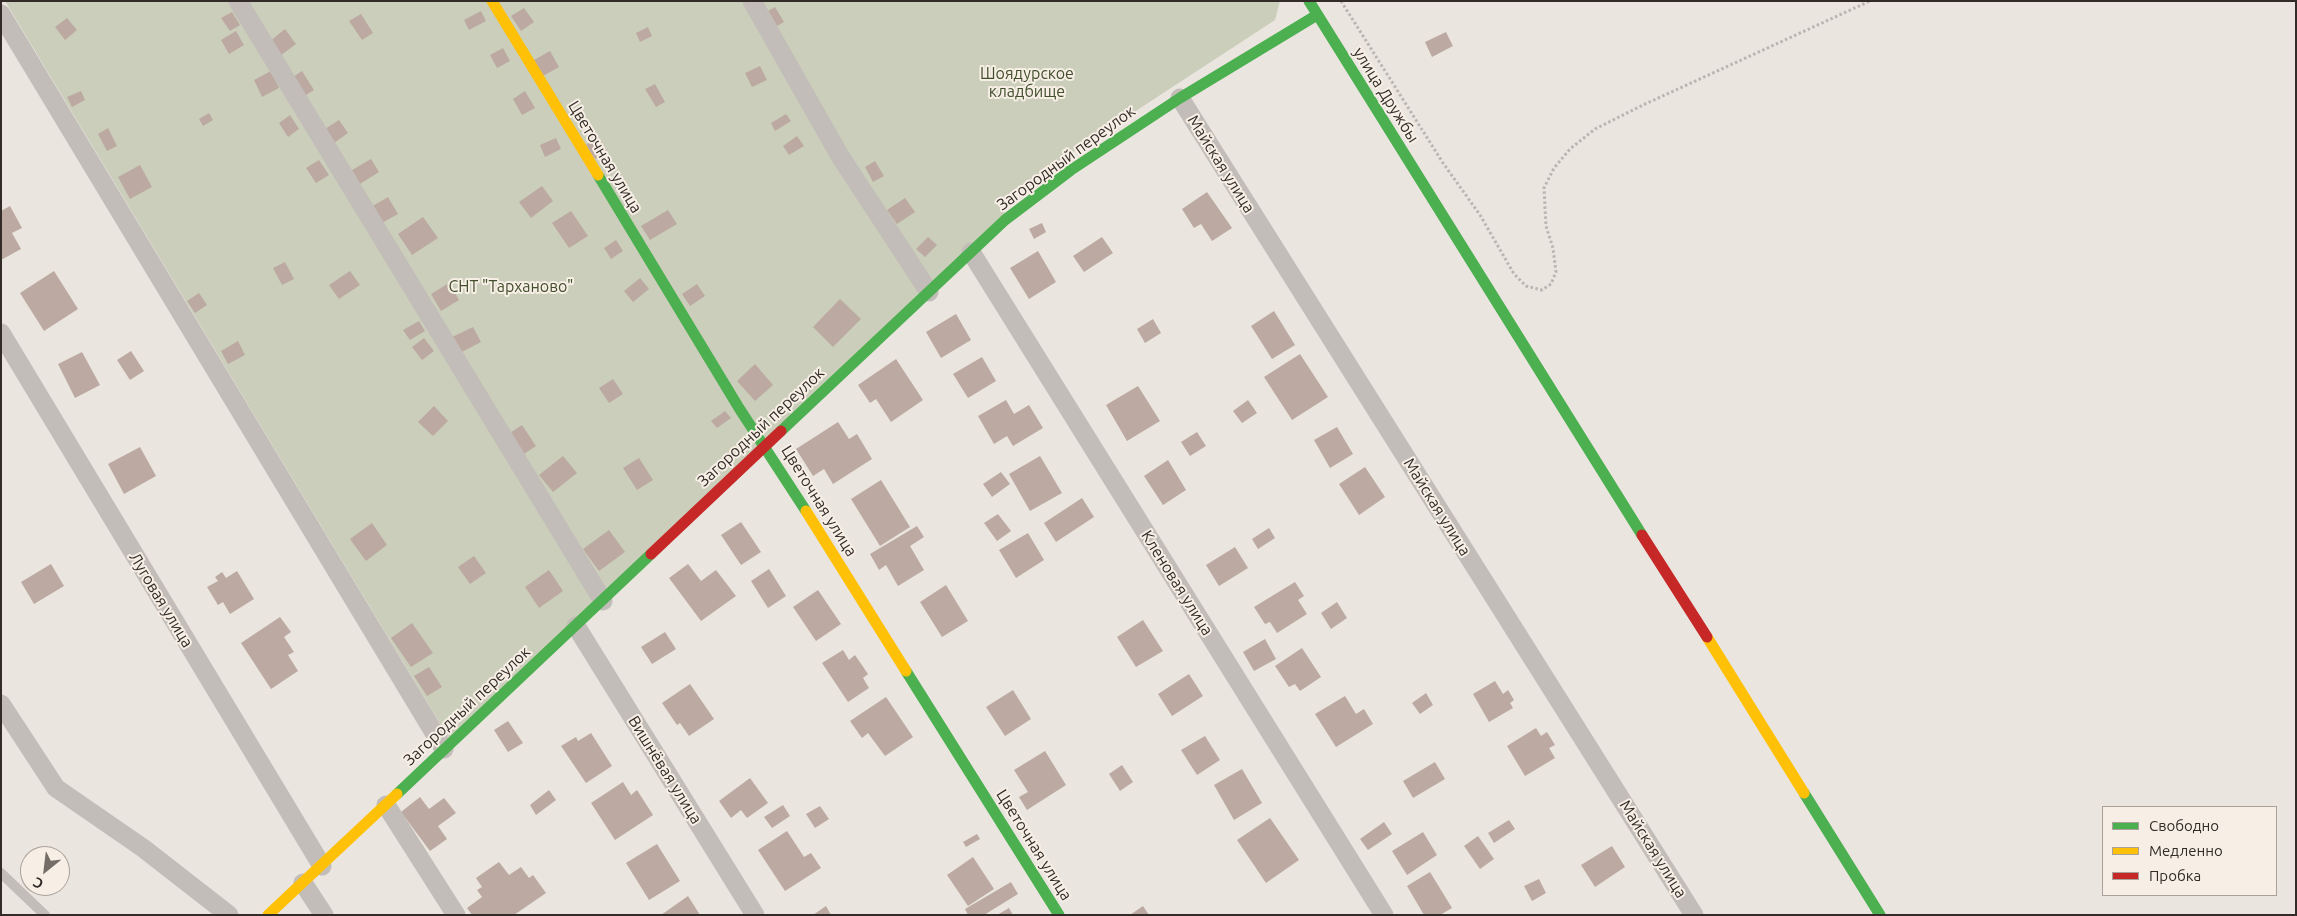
<!DOCTYPE html>
<html>
<head>
<meta charset="utf-8">
<style>
  body { margin:0 }
  #map { position:relative; width:2297px; height:916px; overflow:hidden; background:#eae5df; font-family:Ubuntu,sans-serif }
  canvas { display:block }
  .frame { position:absolute; inset:0; border:2px solid #332b27; pointer-events:none }
  .legend { position:absolute; left:2102px; top:806px; width:175px; height:90px; box-sizing:border-box; background:#f7efe6; border:1px solid #a9a19a; margin:0; padding:6px 9px; list-style:none; font-size:15px; color:#332b27 }
  .legend li { display:flex; align-items:center; gap:10px; height:25px }
  .legend b { width:25px; border:1px solid #a9a19a }
  .north { position:absolute; left:20px; top:846px; width:50px; height:50px; box-sizing:border-box; background:#f7efe6; border:1px solid #a9a19a; border-radius:50%; rotate:209deg; font-size:14px; font-weight:700; line-height:20px; text-align:center; color:#332b27 }
  .north::after { content:''; display:block; margin:auto; width:18px; height:22px; background:#736c67; clip-path:polygon(50% 0,100% 100%,50% 72%,0 100%) }
</style>
</head>
<body>
<div id="map">
<canvas width="2297" height="916"></canvas>
<div class="frame"></div>
<ul class="legend">
<li><b style="height:6px;background:#4caf50"></b>Свободно</li>
<li><b style="height:6px;background:#ffc107"></b>Медленно</li>
<li><b style="height:6px;background:#c62828"></b>Пробка</li>
</ul>
<div class="north">С</div>
</div>
<script>
const c = document.querySelector('canvas').getContext('2d');
c.lineJoin = 'round';
function fillPath(path, color) {
  c.fillStyle = color;
  c.fill(path, 'evenodd');
}
function shape(rows) {
  const path = new Path2D();
  for (const r of rows) {
    path.moveTo(r[0], r[1]);
    for (let i = 2; i < r.length; i += 2) path.lineTo(r[i], r[i + 1]);
  }
  return path;
}
function strokePath(path, color, width, dash) {
  c.strokeStyle = color;
  c.lineWidth = width;
  c.lineCap = dash ? 'butt' : 'round';
  c.setLineDash(dash || []);
  c.stroke(path);
}
function label(font, color, halo, rows, align = 'center') {
  c.font = font + ' Ubuntu,sans-serif';
  c.lineWidth = 4;
  c.setLineDash([]);
  c.textBaseline = 'middle';
  c.strokeStyle = halo;
  c.fillStyle = color;
  for (const [text, x, y, turn = 0] of rows) {
    c.save();
    c.translate(x, y);
    c.rotate((+turn || 0) * Math.PI / 180);
    c.textAlign = isNaN(turn) ? turn : align;
    if (halo) c.strokeText(text, 0, 0);
    c.fillText(text, 0, 0);
    c.restore();
  }
}
const green = shape([
  [5,1,1280,1,1275,20,998,201,1005,213,450,740]
]);
const building = shape([
  [775,7,784,22,777,26,768,11],
  [524,8,534,22,521,31,511,16],
  [481,11,486,21,469,30,464,20],
  [232,12,240,25,230,31,221,18],
  [361,14,373,33,362,40,349,21],
  [67,18,77,30,65,40,55,27],
  [648,27,652,36,640,42,636,33],
  [285,29,296,44,280,56,269,42],
  [236,31,244,45,229,54,221,40],
  [1446,32,1453,46,1432,57,1425,42],
  [503,48,510,61,497,68,490,55],
  [550,51,559,67,543,76,534,60],
  [760,66,767,80,752,87,745,73],
  [271,71,279,88,262,97,254,80],
  [302,71,314,90,306,95,293,77],
  [655,84,665,102,656,107,645,89],
  [81,91,85,100,72,107,67,97],
  [525,91,535,108,522,115,513,99],
  [209,113,213,120,203,126,199,119],
  [786,114,791,121,775,131,771,123],
  [290,115,299,129,288,137,279,123],
  [339,120,348,133,334,143,325,129],
  [108,128,117,146,107,151,98,134],
  [797,136,804,146,789,155,783,146],
  [598,137,607,150,595,159,586,145],
  [556,138,561,149,545,157,540,145],
  [371,159,379,172,360,184,352,170],
  [319,160,329,175,316,183,306,168],
  [875,161,884,176,873,182,865,167],
  [140,165,152,187,130,199,118,177],
  [542,186,553,201,531,218,519,202],
  [1207,192,1232,228,1212,241,1201,224,1194,228,1182,209],
  [388,197,398,214,380,224,371,207],
  [905,198,915,212,897,224,887,210],
  [10,206,22,228,12,233,21,249,1,260,1,211],
  [668,210,677,224,650,240,641,226],
  [571,211,588,236,569,248,552,223],
  [423,217,438,238,412,255,398,234],
  [1042,223,1046,232,1034,239,1029,229],
  [928,237,937,245,925,257,916,249],
  [1102,237,1113,253,1084,272,1073,256],
  [616,240,623,251,611,259,604,248],
  [1038,251,1056,282,1029,299,1010,268],
  [285,262,294,279,282,285,273,268],
  [54,271,78,309,44,331,20,293],
  [350,271,360,285,339,299,329,285],
  [640,278,649,289,633,302,624,291],
  [449,283,459,300,441,311,431,294],
  [697,284,705,296,690,306,682,294],
  [199,293,207,305,195,313,187,301],
  [840,299,861,319,833,347,813,327],
  [1274,311,1295,345,1272,359,1251,326],
  [956,314,971,340,941,358,926,332],
  [1153,319,1161,333,1145,343,1137,329],
  [419,321,425,331,410,340,403,330],
  [473,327,481,342,458,354,450,338],
  [424,338,434,351,422,360,412,347],
  [238,341,245,355,228,364,221,351],
  [131,351,144,371,130,380,117,360],
  [82,352,100,385,75,398,58,364],
  [1300,354,1328,397,1292,420,1264,377],
  [982,357,996,381,968,398,953,374],
  [896,359,923,400,891,422,876,399,870,403,858,385],
  [755,364,773,385,755,401,737,381],
  [613,379,623,394,609,403,599,388],
  [1138,386,1160,421,1127,441,1106,405],
  [1006,400,1014,414,1029,405,1043,428,1013,446,1007,436,994,444,978,416],
  [1248,400,1257,413,1242,423,1233,411],
  [434,406,448,421,433,436,418,422],
  [725,411,731,418,717,428,711,421],
  [838,422,849,439,857,434,872,459,833,484,824,469,813,476,796,449],
  [522,425,536,446,524,454,510,433],
  [1337,427,1353,454,1330,468,1314,440],
  [1197,432,1206,446,1190,456,1181,442],
  [140,447,156,476,124,494,108,464],
  [563,456,577,473,553,492,539,475],
  [1040,456,1062,493,1030,511,1009,474],
  [639,458,653,480,637,490,623,468],
  [1168,460,1186,490,1163,505,1144,476],
  [1365,467,1385,497,1359,515,1339,484],
  [1001,472,1010,484,992,497,983,484],
  [881,480,910,527,880,546,851,499],
  [1082,498,1094,517,1056,542,1044,523],
  [998,514,1011,531,997,541,984,523],
  [741,522,761,552,741,565,721,535],
  [372,523,387,545,366,561,350,539],
  [917,526,924,537,910,546,924,570,898,586,886,565,879,570,870,554],
  [1269,528,1275,538,1258,549,1252,539],
  [609,530,625,552,599,571,583,549],
  [1028,533,1044,560,1016,578,999,550],
  [1235,547,1248,568,1219,586,1206,565],
  [474,556,486,573,470,584,458,567],
  [51,564,64,586,34,604,21,582],
  [688,564,701,581,716,570,736,596,701,621,669,578],
  [769,569,786,596,768,608,751,581],
  [549,570,563,591,539,608,525,587],
  [237,571,254,599,230,614,223,602,218,605,207,587,218,581,215,577,222,572,226,578],
  [1295,582,1304,596,1298,600,1307,614,1277,633,1270,622,1265,624,1254,607],
  [946,585,968,621,942,637,920,602],
  [818,590,841,624,816,641,793,607],
  [1337,602,1347,618,1331,629,1321,613],
  [280,617,291,632,284,637,294,652,288,655,298,671,271,689,241,643],
  [1143,620,1163,651,1136,667,1117,637],
  [412,623,433,653,411,667,391,638],
  [665,632,676,649,652,664,641,647],
  [1265,639,1276,659,1254,671,1243,652],
  [1302,648,1321,677,1300,691,1295,684,1289,687,1275,666],
  [843,650,849,660,855,655,868,674,863,678,869,688,848,702,822,663],
  [429,667,442,687,427,696,414,676],
  [1189,674,1203,696,1172,716,1158,694],
  [1495,681,1503,694,1508,690,1514,700,1510,703,1513,708,1489,722,1473,694],
  [690,684,714,719,689,736,680,723,677,725,662,703],
  [1013,690,1031,719,1005,736,986,707],
  [1426,693,1433,705,1420,714,1412,703],
  [1345,696,1356,714,1364,709,1373,724,1336,747,1315,714],
  [886,697,913,737,885,756,868,733,862,738,850,721],
  [508,721,523,743,508,752,494,730],
  [1536,728,1541,736,1547,732,1555,745,1549,748,1555,758,1525,776,1507,746],
  [591,733,612,766,586,783,561,746,576,737,578,741],
  [1205,736,1220,760,1197,775,1181,750],
  [1045,751,1066,785,1027,810,1019,797,1028,792,1014,770],
  [1435,762,1445,779,1413,798,1403,781],
  [1122,765,1133,782,1120,791,1109,774],
  [1242,769,1262,803,1234,820,1214,785],
  [750,778,768,803,747,818,741,810,731,818,719,801],
  [623,782,631,795,637,790,653,815,615,840,591,803],
  [549,790,556,800,536,815,530,805],
  [420,797,429,809,444,798,456,813,438,826,447,839,430,851,401,812],
  [783,805,790,816,772,828,764,817],
  [820,806,829,819,815,828,806,814],
  [1270,818,1299,860,1266,883,1237,840],
  [1509,820,1515,829,1494,843,1488,833],
  [1384,822,1392,834,1368,850,1360,839],
  [787,831,804,857,811,853,821,868,785,891,758,850],
  [1423,832,1437,855,1407,875,1392,851],
  [977,834,980,839,966,847,963,842],
  [1478,836,1494,859,1480,869,1464,846],
  [657,844,680,881,649,900,626,863],
  [1612,846,1625,867,1595,887,1581,865],
  [973,857,994,889,968,906,947,875],
  [499,862,509,875,521,867,529,878,533,875,546,893,514,915,472,915,467,908,482,897,477,890,482,887,476,878],
  [1430,872,1452,908,1440,915,1424,915,1407,886],
  [1539,879,1546,893,1532,901,1524,886],
  [1011,882,1018,894,984,915,968,915,965,909],
  [688,896,700,915,661,915],
  [826,906,831,915,813,915],
  [1143,906,1149,915,1130,915],
  [1009,908,1013,915,997,915]
]);
const path = shape([
  [1341,1,1443,163,1480,215,1514,274,1526,286,1542,290,1551,284,1556,272,1553,248,1546,226,1544,188,1554,168,1570,149,1595,129,1643,105,1870,1]
]);
const lane = shape([
  [1,873,45,915]
]);
const street = shape([
  [238,1,603,601],
  [752,1,840,156,929,292],
  [1,14,444,749],
  [1180,98,1694,915],
  [971,252,1384,915],
  [1,333,322,866],
  [576,626,755,915],
  [1,704,56,788,143,848,229,915],
  [386,805,456,915],
  [303,883,324,915]
]);
const fast = shape([
  [1309,1,1642,535],
  [598,175,739,408,806,511],
  [781,431,1005,220,1071,170,1180,98,1317,15],
  [906,671,1059,915],
  [1804,793,1880,915],
  [397,794,651,554]
]);
const slow = shape([
  [492,1,598,175],
  [806,511,906,671],
  [1707,637,1804,793],
  [268,915,397,794]
]);
const jam = shape([
  [1642,535,1707,637],
  [651,554,781,431]
]);
const parkNames = [
  ["Шоядурское",1027,74],
  ["кладбище",1027,92],
  ["СНТ \"Тарханово\"",511,287]
];
const streetNames = [
  ["улица Дружбы",1386,95,58],
  ["Цветочная улица",605,157,59],
  ["Загородный переулок",1066,158,-36],
  ["Майская улица",1221,164,58],
  ["Загородный переулок",761,427,-43],
  ["Цветочная улица",819,501,58],
  ["Майская улица",1437,507,58],
  ["Кленовая улица",1177,583,58],
  ["Луговая улица",161,600,59],
  ["Загородный переулок",467,706,-43],
  ["Вишнёвая улица",665,770,58],
  ["Цветочная улица",1034,845,58],
  ["Майская улица",1653,849,58]
];
fillPath(green, '#cbceba');
fillPath(building, '#bcaaa2');
strokePath(path, '#bbb5b1', 3, [2.5, 2.5]);
strokePath(lane, '#c2bdb8', 10);
strokePath(street, '#c2bdb8', 19);
strokePath(fast, '#4caf50', 11);
strokePath(slow, '#ffc107', 11);
strokePath(jam, '#c62828', 11);
label('16px', '#424f2d', '#f7efe6', parkNames);
label('16px', '#332b27', '#f7efe6', streetNames);
</script>
</body>
</html>
